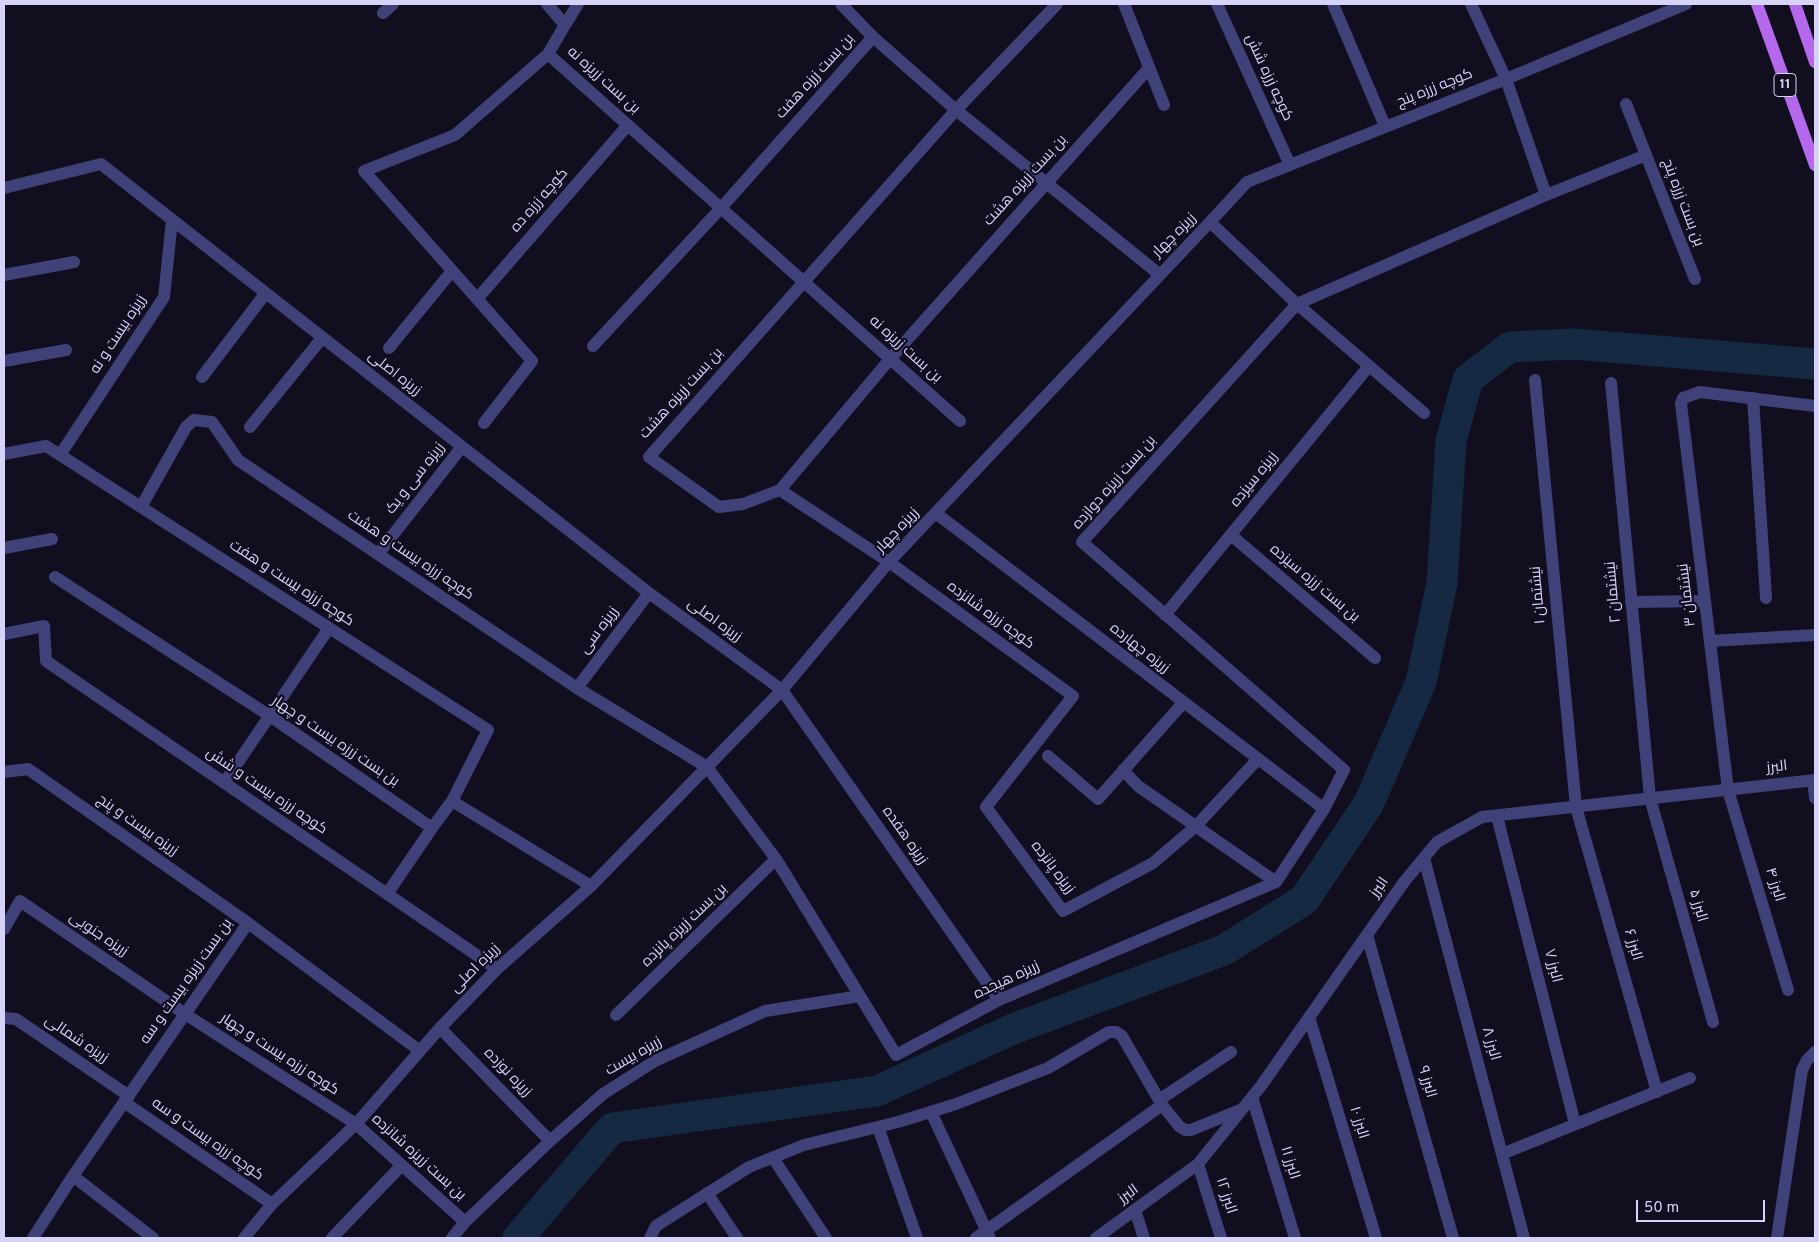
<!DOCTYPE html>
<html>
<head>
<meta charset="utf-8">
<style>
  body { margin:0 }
  #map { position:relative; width:1819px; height:1242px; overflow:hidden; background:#110f1f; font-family:Overpass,sans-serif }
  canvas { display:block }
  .frame { position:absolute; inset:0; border:5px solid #d6d3f9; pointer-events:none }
  .scale { position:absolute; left:1636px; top:1200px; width:129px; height:22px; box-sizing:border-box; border:2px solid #d6d3f9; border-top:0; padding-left:6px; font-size:15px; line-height:18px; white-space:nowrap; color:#d6d3f9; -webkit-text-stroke:4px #110f1f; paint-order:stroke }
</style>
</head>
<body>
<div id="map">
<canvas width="1819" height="1242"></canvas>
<div class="frame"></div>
<div class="scale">50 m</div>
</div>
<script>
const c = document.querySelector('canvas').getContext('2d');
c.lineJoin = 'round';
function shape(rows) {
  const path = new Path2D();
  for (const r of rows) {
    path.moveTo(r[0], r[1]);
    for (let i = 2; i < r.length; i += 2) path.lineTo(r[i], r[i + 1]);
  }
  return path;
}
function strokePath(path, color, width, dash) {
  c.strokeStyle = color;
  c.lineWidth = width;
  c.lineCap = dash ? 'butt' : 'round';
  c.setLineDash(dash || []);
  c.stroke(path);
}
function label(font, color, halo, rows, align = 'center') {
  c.font = font + ' Overpass,Cairo,sans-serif';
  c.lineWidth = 4.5;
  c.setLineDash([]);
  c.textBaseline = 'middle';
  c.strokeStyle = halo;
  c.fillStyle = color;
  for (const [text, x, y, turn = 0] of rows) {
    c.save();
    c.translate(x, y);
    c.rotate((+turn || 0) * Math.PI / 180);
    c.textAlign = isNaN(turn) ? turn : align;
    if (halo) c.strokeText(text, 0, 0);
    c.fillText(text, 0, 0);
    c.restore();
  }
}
const river = shape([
  [518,1238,612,1128,877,1091,1013,1029,1224,950,1304,900,1369,803,1421,682,1442,583,1451,441,1468,379,1510,347,1573,344,1815,364]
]);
const minor = shape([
  [547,4,565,25,548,54],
  [841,4,873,37],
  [1057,4,956,110,649,457,719,507,743,504,780,490,890,359,1149,68],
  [1124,4,1164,105],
  [1217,4,1290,165],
  [1333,4,1385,126],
  [383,13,393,4],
  [565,25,578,4],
  [1626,104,1646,155],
  [4,188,101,164,649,593,782,690,591,886,497,969,440,1028,356,1124,272,1204,244,1238],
  [1546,195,1646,155,1695,279],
  [1210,222,1247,182,1506,79,1686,4],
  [4,275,74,262],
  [477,299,628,125],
  [593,346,721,208,873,37,956,110,1159,274],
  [389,348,452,271],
  [4,361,66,350],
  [202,377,265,294],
  [1535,380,1576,807,1657,1092],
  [1611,383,1650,798,1713,1022],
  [1753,398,1766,598],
  [484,423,532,361,364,171,455,135,548,54,960,421],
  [250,427,322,338],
  [4,454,46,446,488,730,452,801],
  [60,455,164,297,172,220],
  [780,490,889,562,1073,696,986,807,1063,911,1153,863,1196,826,1257,760],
  [141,507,186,427,194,420,212,422,238,460,577,688,707,767,776,859,896,1055,999,1000,1276,882,1138,786,1123,770],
  [937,514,1324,809],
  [1231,535,1375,658],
  [4,548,52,539],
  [378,554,461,448],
  [55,577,270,716,432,828,452,801,591,886],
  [1631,602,1705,601],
  [1165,615,1369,366],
  [4,634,44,626,46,661,497,969],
  [1710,641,1815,635],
  [577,688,649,593],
  [1048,756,1098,799,1183,703],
  [4,772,28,769,248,923],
  [1813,780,1815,798],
  [224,783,329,628],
  [1497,816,1575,1124],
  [1424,858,1524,1238],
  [1276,882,1324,809,1344,770,1082,542,1297,304,1424,413],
  [387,894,432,828],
  [4,929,20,901,185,1014,356,1124,465,1222,452,1238],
  [1367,935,1453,1238],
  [1788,990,1728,790,1681,404,1683,398,1700,392,1815,406],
  [999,1000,782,690,889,562,1210,222,1297,304,1546,195,1506,79,1471,4],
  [616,1015,776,859],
  [1309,1017,1376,1238],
  [4,1018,16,1019,129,1096],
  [440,1028,550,1141],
  [1252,1097,1295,1238],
  [1159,1100,1231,1052],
  [124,1102,272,1204],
  [931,1112,990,1238],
  [878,1127,917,1238],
  [1502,1154,1690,1078],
  [773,1158,826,1238],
  [1198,1164,1221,1238],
  [73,1176,153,1238],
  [707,1193,737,1238],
  [1135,1210,1144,1238],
  [465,1222,550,1141,603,1094,655,1061,765,1011,860,996],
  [33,1238,73,1176,248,923,420,1051],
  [332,1238,402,1165],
  [650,1238,656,1226,749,1167,804,1145,898,1122,956,1104,1048,1068,1109,1032,1116,1032,1122,1036,1162,1105,1179,1126,1185,1130,1191,1130,1240,1110],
  [976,1238,1162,1105],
  [1096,1238,1198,1164,1261,1086,1404,882,1437,842,1482,817,1815,780],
  [1777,1238,1802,1070,1807,1060,1815,1052]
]);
const primary = shape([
  [1757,4,1815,165],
  [1795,4,1815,62]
]);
const shields = [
  [1785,85,22]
];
const shieldNames = [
  ["11",1785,85]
];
const streetNames = [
  ["بن بست زرزه هفت",816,77,-48],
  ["کوچه زرزه شش",1268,78,65],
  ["بن بست زریزه نه",603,81,42],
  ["کوچه زرزه پنج",1435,89,-22],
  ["بن بست زریزه هشت",1026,181,-48],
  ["کوچه زرزه ده",540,201,-49],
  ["بن بست زرزه پنج",1682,203,69],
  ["زریزه چهار",1175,236,-45],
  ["زریزه بیست و نه",119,335,-57],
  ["بن بست زریزه نه",905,350,42],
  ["زریزه اصلی",394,374,38],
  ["بن بست زریزه هشت",682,394,-48],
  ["زریزه سی و یک",416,479,-52],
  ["زریزه سیزده",1255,480,-51],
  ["بن بست زریزه دوازده",1115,483,-49],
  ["زریزه چهار",898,531,-46],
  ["کوچه زرزه بیست و هشت",410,556,34],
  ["کوچه زرزه بیست و هفت",291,584,33],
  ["بن بست زرزه سیزده",1314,584,40],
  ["نيشتمان ۲",1614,592,-95],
  ["نيشتمان ۱",1539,595,-95],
  ["نيشتمان ۳",1688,595,-97],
  ["کوچه زرزه شانزده",990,616,36],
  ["زریزه اصلی",714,621,36],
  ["زریزه سی",600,631,-53],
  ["زریزه چهارده",1139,649,38],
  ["بن بست زرزه بیست و چهار",335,742,34],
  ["البرز",1777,768,-6],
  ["کوچه زرزه بیست و شش",266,792,34],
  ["زریزه بیست و پنج",137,826,35],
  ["زریزه هفده",904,836,55],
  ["زریزه پانزده",1052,868,53],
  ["البرز ۴",1774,885,73],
  ["البرز",1380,888,-55],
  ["البرز ۵",1697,906,74],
  ["بن بست زریزه پانزده",685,926,-44],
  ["زریزه جنوبی",98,935,34],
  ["البرز ۶",1632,945,74],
  ["البرز ۷",1552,966,76],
  ["زریزه اصلی",476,969,-45],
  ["زریزه هیجده",1007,981,-25],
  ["بن بست زریزه بیست و سه",187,982,-55],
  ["زریزه شمالی",76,1040,34],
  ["البرز ۸",1490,1044,75],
  ["کوچه زرزه بیست و چهار",279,1055,33],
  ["زریزه بیست",634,1057,-30],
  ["زریزه نوزده",507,1073,46],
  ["البرز ۹",1426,1082,74],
  ["البرز ۱۰",1358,1123,73],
  ["کوچه زرزه بیست و سه",207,1140,35],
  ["بن بست زریزه شانزده",418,1158,42],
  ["البرز ۱۱",1289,1163,73],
  ["البرز",1129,1195,-36],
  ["البرز ۱۲",1225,1196,72]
];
strokePath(river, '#152943', 31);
strokePath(minor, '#404178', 12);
strokePath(primary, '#b468eb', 12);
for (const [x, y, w] of shields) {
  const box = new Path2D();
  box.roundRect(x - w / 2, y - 11.5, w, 23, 4);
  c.fillStyle = '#110f1f';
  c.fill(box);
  strokePath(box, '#d6d3f9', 1);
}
label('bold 14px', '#d6d3f9', null, shieldNames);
label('15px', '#d6d3f9', '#110f1f', streetNames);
</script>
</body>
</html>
